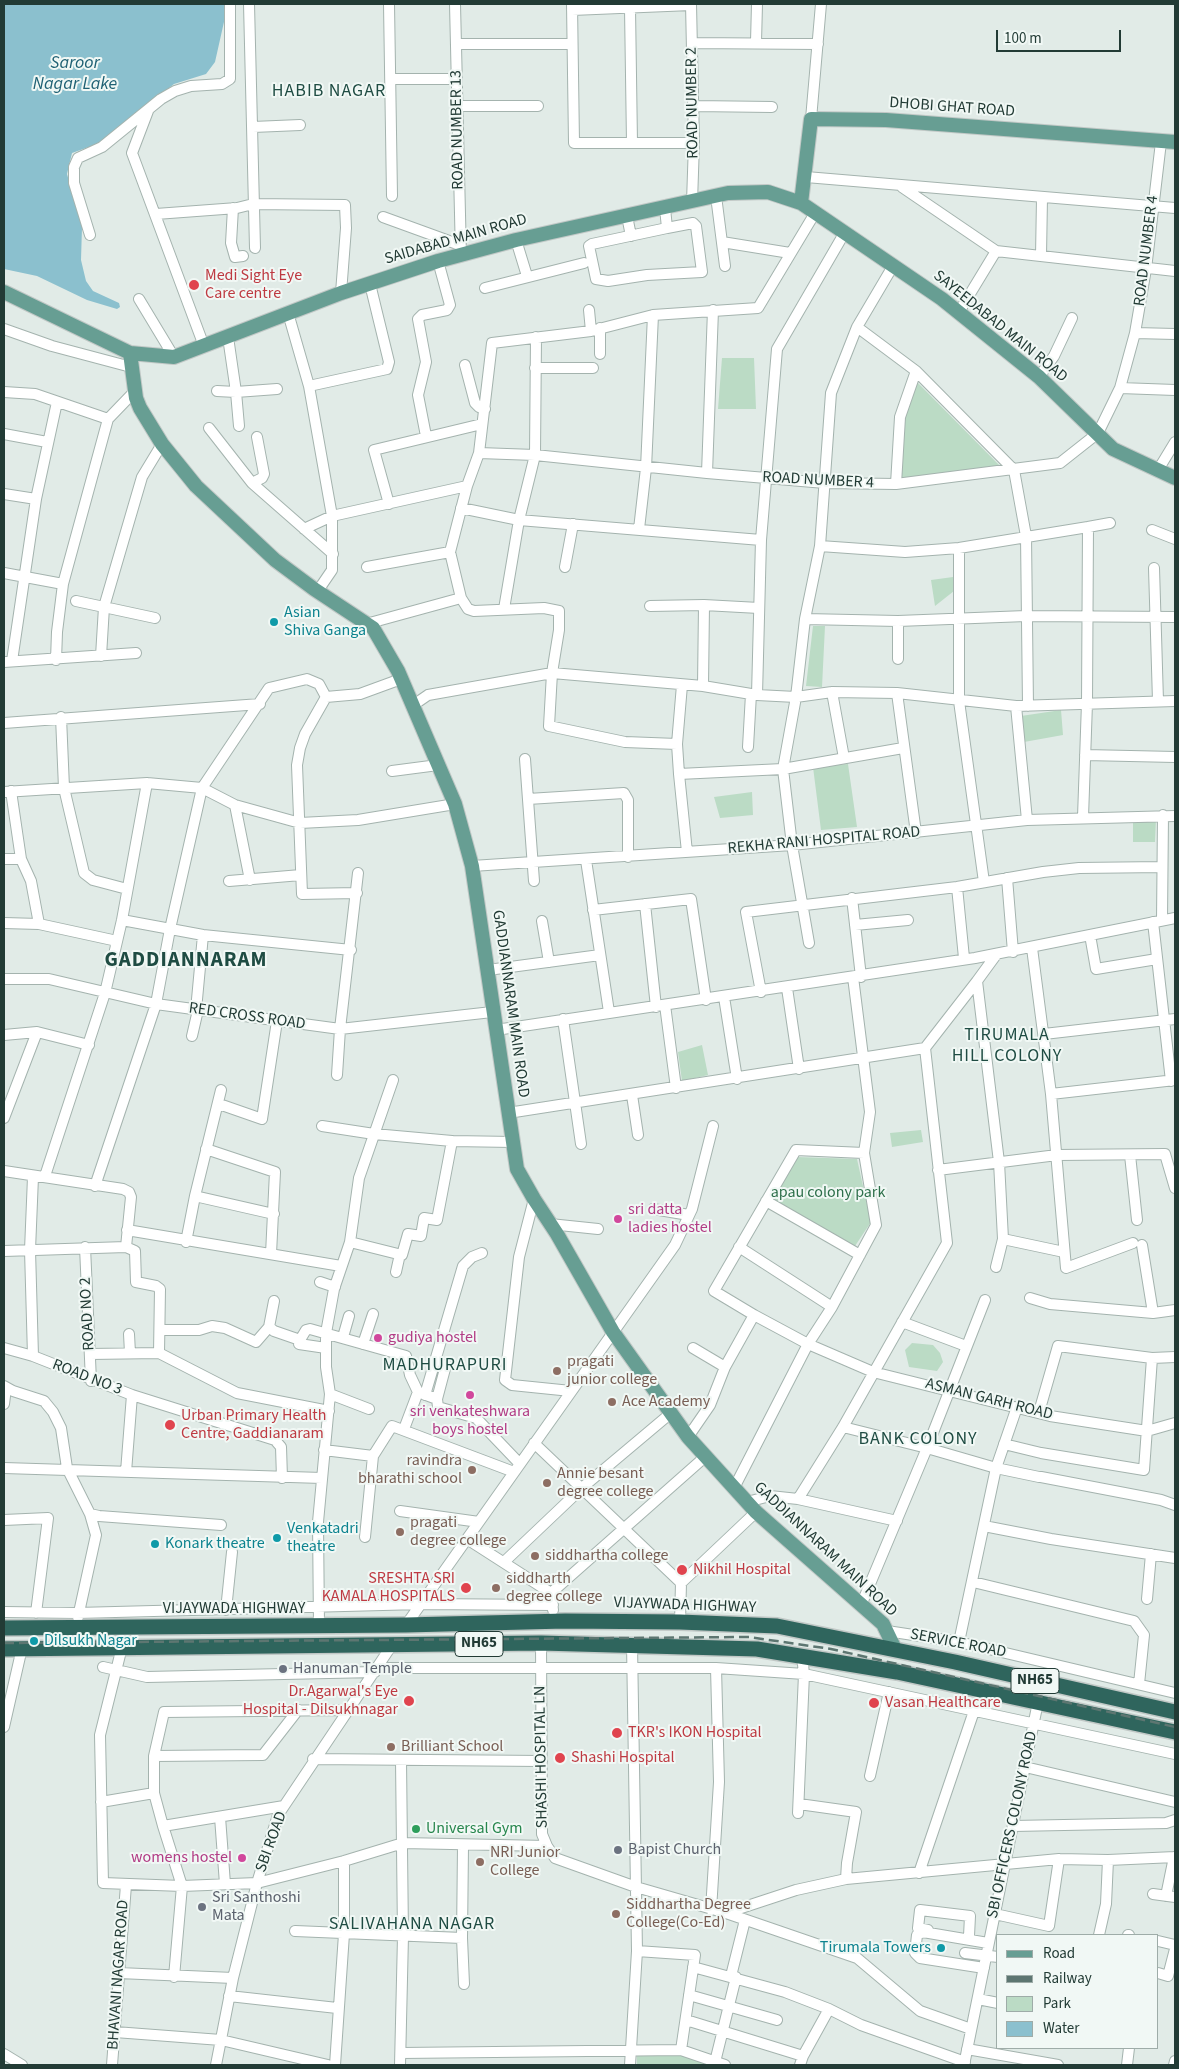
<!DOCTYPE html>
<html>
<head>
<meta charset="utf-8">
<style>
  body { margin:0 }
  #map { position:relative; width:1179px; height:2069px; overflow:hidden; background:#e1ebe7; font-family:"Source Sans 3",sans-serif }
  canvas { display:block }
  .frame { position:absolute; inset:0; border:5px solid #223b35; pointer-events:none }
  .legend { position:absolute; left:996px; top:1934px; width:162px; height:115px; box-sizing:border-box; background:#f1f8f5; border:1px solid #9eaca8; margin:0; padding:6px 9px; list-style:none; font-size:15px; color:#223b35 }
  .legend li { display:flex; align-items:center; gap:10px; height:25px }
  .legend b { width:25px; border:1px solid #9eaca8 }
  .scale { position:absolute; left:996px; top:30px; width:125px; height:22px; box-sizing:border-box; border:2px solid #223b35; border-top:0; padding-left:6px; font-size:15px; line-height:18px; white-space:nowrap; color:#223b35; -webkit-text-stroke:4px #f1f8f5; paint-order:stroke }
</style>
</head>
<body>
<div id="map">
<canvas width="1179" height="2069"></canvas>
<div class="frame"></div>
<ul class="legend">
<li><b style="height:6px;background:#679e93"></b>Road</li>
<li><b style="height:6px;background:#5d7671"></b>Railway</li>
<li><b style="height:14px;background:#bbdbc5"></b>Park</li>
<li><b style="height:14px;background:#8bc0ce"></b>Water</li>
</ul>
<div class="scale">100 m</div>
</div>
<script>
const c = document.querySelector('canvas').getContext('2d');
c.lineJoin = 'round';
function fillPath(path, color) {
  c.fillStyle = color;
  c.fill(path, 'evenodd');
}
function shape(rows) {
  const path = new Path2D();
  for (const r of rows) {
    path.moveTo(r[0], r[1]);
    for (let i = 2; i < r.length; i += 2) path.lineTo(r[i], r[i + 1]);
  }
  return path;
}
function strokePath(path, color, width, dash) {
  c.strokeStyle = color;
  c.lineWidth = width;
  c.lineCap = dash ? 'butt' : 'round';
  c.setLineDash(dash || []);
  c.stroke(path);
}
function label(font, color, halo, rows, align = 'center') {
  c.font = font + ' "Source Sans 3",sans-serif';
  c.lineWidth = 4;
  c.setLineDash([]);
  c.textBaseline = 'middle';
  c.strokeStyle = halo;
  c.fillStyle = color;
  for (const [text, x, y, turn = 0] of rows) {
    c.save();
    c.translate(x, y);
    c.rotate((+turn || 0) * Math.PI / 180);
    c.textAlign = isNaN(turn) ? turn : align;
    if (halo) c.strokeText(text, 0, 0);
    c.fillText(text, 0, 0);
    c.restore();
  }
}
const green = shape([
  [722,358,754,358,756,409,718,409],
  [917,382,1001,467,899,478,905,419],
  [953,577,954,591,935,606,931,580],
  [813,626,825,626,822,687,806,686],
  [1061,710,1063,735,1024,742,1021,716],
  [848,764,857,827,821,830,813,767],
  [752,792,753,815,720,818,714,797],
  [1156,819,1155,842,1133,842,1133,823],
  [702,1045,708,1075,682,1081,678,1052],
  [921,1130,923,1142,892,1147,890,1133],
  [797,1157,857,1159,871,1222,853,1249,772,1200],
  [912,1343,933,1345,940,1353,943,1362,937,1371,909,1367,905,1350],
  [637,2053,679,2054,713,2065,637,2065]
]);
const water = shape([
  [4,4,228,4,215,62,206,74,174,84,100,143,72,153,67,174,82,227,81,260,86,281,93,291,119,303,120,307,117,309,87,300,37,276,4,269]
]);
const minor = shape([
  [249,4,255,248],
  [389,4,392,196],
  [455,4,461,256],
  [572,4,574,143,694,143],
  [691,4,694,143,692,202],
  [630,8,632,143],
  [572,10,691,5],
  [756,42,757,4],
  [692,43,818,44],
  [456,44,572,44],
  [391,79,456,79],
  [457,106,538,106],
  [694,106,772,107],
  [148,111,132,153,204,346],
  [811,119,821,4],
  [253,127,300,125],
  [806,177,1175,208],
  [902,187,996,251,1175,271],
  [716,196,725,266],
  [233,208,231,243,235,257,243,256],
  [665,208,667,228,693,223,696,226,702,272,647,275,608,281,596,279,589,246,592,244,667,228],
  [156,214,237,208,253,204,345,205,346,228,341,293],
  [627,216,631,236],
  [383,217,460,245],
  [90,235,74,183,74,167,78,158,102,147,161,99,175,91,191,86,222,84,230,79,230,4],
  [516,240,527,276],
  [722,242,790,253],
  [1041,256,1042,198],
  [485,288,584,263],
  [139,299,174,357],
  [589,310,591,331],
  [959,312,996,251],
  [288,313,309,386,332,516,332,570,317,592],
  [857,327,916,371,1014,470,1026,536,1028,706],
  [4,329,52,346,131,367],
  [1135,333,1175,334],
  [228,337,236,392,277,389],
  [600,354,600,328],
  [465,365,475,403,479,407,485,409],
  [535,368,593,368],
  [1039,377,1054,356,1072,318],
  [309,386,387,369,389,362,370,284],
  [1120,388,1175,390],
  [217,391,236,392,239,426],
  [4,392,35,394,108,419],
  [209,428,252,483,333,554],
  [4,434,47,442],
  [426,436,418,395,426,362,418,319,422,315,447,310,450,305,438,261],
  [479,453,535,455,707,473,825,483,896,484,1060,463,1098,433,1120,388,1135,333,1146,269,1161,142],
  [1158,470,1175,442],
  [707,473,713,310],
  [252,483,262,478,264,474,257,437],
  [896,484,900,417,916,371],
  [4,494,36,499],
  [389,504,374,450,482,424],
  [461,508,519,520,761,540],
  [1088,527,1110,523],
  [304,529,332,516,467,486],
  [639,529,646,468,653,315],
  [1152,530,1175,539],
  [820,546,905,552,959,548,1088,527,1087,703,1083,817],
  [959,548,959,701,984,882],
  [450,552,467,486,479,453,492,343,591,331,653,315,758,308,815,213],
  [367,567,450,552,461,598,468,609,474,611,544,608,559,611,559,630,552,673,549,726,625,742,677,744,679,774],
  [565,567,573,524],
  [1154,568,1158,701],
  [4,573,63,584],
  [76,601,155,618],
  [650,606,704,605,759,608],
  [504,609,519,520,535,455,536,337],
  [805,619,898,621,1026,616,1175,617],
  [366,624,461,598],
  [101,656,104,607,142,477,162,444],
  [898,659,898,621],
  [56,660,57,632,63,584,108,419,135,391],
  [12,661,36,499,57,402],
  [4,662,136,653],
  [703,686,704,605],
  [832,692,844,758],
  [897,693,916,833],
  [757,695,761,540,777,349,845,232],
  [412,706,428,695,552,673,703,686,757,695,796,697,832,692,897,693,1016,706,1175,701],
  [1016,706,1027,820],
  [61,717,64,788,84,873,93,880,127,889],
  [4,723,260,704],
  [677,744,682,685],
  [748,747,751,694],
  [1085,755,1175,757],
  [525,759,534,881],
  [392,771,438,765],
  [11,791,21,859,31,881,39,924],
  [4,792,147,783,202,788,235,805,300,823,358,820,455,804],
  [528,799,624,793,628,800,628,857],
  [235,805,250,880],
  [687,852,679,774,783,769,903,748],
  [4,859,21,859],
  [586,860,609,1012],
  [472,866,792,845,1027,820,1175,816],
  [1007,878,1013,952],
  [229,881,301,875],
  [957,887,964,958],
  [357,893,302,894,297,765,300,748,305,734,326,697,360,694,401,679],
  [852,898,861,977],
  [645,904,656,1007],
  [593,910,691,899,706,1000],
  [122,920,203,935,351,950],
  [1162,920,1163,815],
  [542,921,549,962],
  [1153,922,1171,1081],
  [4,923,39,924,117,941],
  [855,925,908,920],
  [1090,935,1096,969,1157,959],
  [809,943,792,845,783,769,796,697,805,619,820,546,831,393,857,327,893,266],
  [1032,948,1051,1094,1066,1268,1133,1243],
  [488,970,600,955],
  [4,979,49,979,156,1004,340,1029,492,1012],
  [787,988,799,1069],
  [761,992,746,912,957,887,1043,872,1079,868,1162,867],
  [724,997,737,1079],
  [665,1005,676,1088],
  [196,1010,203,935],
  [563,1019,581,1144],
  [496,1030,975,958,1175,918],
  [1044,1034,1175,1019],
  [4,1035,37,1032,89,1045],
  [192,1036,198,1010],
  [337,1075,340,1029,358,873],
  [1051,1094,1175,1080],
  [632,1095,638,1135],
  [219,1104,262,1119,277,1021],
  [508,1113,925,1048,977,981],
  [4,1118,37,1032],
  [322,1126,374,1134,452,1141,513,1142],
  [206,1149,275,1172,271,1254],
  [1130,1155,1137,1220],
  [938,1170,1057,1155,1165,1154,1175,1188],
  [4,1171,123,1189,129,1192,131,1197,126,1247,135,1251,136,1282,156,1286,160,1289,159,1353],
  [45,1176,105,993,122,920,147,783],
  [33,1177,30,1250,33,1356,132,1395,275,1440,281,1447,282,1478],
  [95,1186,156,1004,170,929,202,788,269,688,307,679,319,684,326,697],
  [195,1196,274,1214],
  [534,1199,519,1257,505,1380,512,1385,571,1391],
  [766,1201,860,1255],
  [653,1209,689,1215],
  [550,1224,598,1229],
  [127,1230,341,1266],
  [1003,1239,1064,1252],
  [186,1242,195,1196,221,1090],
  [350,1242,402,1255,408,1234,421,1236,424,1218,437,1220,452,1141],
  [1142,1245,1153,1313],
  [85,1247,91,1381],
  [739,1247,832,1307],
  [4,1251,126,1247],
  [996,1267,1003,1239,999,1162,977,981,996,955],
  [396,1272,400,1254],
  [320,1282,335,1287],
  [1030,1298,1050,1304,1153,1313,1175,1310],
  [274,1301,269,1327,274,1331,300,1340,306,1330,310,1329,406,1356,410,1375,418,1392,437,1399,438,1407,476,1418,520,1464],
  [754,1315,714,1291,796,1150,864,1153],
  [902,1322,966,1346],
  [161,1330,199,1330,212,1326,225,1328,256,1342,269,1327],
  [129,1334,130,1353],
  [343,1337,349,1316],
  [299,1344,326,1348],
  [363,1344,373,1314],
  [4,1348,33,1356],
  [693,1348,725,1367],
  [90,1354,159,1353,237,1393,329,1411],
  [4,1386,13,1391,44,1401,53,1412,61,1428,67,1468,90,1514,96,1535,78,1617],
  [330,1394,369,1409],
  [425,1395,463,1266,472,1257,482,1253],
  [437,1399,446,1365],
  [4,1404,6,1388],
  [1039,1412,1058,1346,1152,1358,1175,1357],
  [843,1427,927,1448,996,1468,1039,1477],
  [404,1429,418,1392],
  [688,1437,710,1405,725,1367,754,1315,808,1344,873,1372,1050,1416,1147,1431,1175,1423],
  [534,1443,681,1583],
  [1004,1444,1041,1453,1144,1470,1152,1358],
  [324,1450,373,1456],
  [4,1468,322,1478],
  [126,1472,132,1395],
  [1041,1477,1161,1500,1175,1505],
  [734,1488,808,1344,832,1307,876,1225,864,1153,870,1112,853,977],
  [798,1499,843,1427,947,1243,925,1048],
  [747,1502,770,1496,798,1499,897,1521],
  [400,1511,479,1522],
  [90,1514,99,1516,221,1525],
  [4,1520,48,1518,36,1613],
  [984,1526,1051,1539,1175,1558],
  [365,1537,373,1456,392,1426,514,1472],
  [467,1539,551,1593],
  [504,1562,583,1487,671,1413],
  [973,1582,1134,1621,1144,1635,1139,1684],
  [1147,1599,1151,1554],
  [862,1603,927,1448,985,1300],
  [226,1610,232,1552],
  [553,1610,551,1593,706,1456],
  [4,1612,77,1613,421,1604,553,1605],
  [680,1622,681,1583,756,1512],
  [406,1625,675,1245,692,1209,713,1126],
  [319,1626,318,1522,330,1394,326,1367,326,1333,334,1289,350,1242,359,1178,393,1080],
  [887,1631,959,1642,1175,1693],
  [959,1642,996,1468,1017,1407],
  [541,1643,542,1834,547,1846],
  [122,1647,100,1735,103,1883,182,1886,257,1883,344,1861,403,1843,547,1846,555,1858,636,1887,726,1913,857,1958,920,2011,971,2029],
  [103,1667,147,1677,375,1672],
  [377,1668,716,1668,804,1674,1175,1754],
  [4,1727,22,1648],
  [154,1756,263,1755,298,1710],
  [313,1759,542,1761],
  [1025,1767,1175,1802],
  [870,1776,889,1692],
  [101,1802,154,1793],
  [799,1804,856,1812,847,1863,846,1879],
  [798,1813,804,1674,802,1655],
  [220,1817,225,1884],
  [163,1826,154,1793,154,1756,164,1712,346,1710],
  [1013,1826,1166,1823,1175,1820],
  [463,1846,462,1938,464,1984],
  [919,1873,974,1711],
  [1153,1894,1175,1897],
  [1166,1896,1174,1857],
  [711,1910,719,1782,716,1668],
  [726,1913,796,1890,846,1879,1059,1859,1108,1860,1175,1857],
  [995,1914,1049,1926,1059,1859],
  [928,1930,918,1928,920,1910,970,1916,969,1936],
  [295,1931,462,1938],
  [1099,1935,1106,1904,1108,1860],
  [1128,1935,1129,1935],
  [1158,1941,1175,1945],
  [637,1951,695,1955,681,2050],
  [965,1953,998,1957],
  [693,1967,785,1992,829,2009,861,2025,965,2062],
  [984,1968,920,1958,915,1953,917,1935,923,1932,988,1943],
  [119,1973,233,1978],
  [1158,1973,1168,1976,1175,1949],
  [731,1976,745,1920],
  [174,1977,182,1886,163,1826,284,1806],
  [689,1995,777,2020],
  [229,1996,337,2008],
  [978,1999,998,2003],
  [686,2020,803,2056],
  [115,2032,221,2040,328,2065],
  [967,2049,1058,2065],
  [401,2053,681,2050,725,2065],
  [4,2054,22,2065],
  [715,2062,736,1977],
  [112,2065,126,1885],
  [216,2065,233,1978,257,1883,278,1815,392,1645],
  [335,2065,344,1934,344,1861],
  [400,2065,403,1936,401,1760],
  [630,2065,637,1951,632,1644],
  [800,2065,803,2056,829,2009],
  [964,2065,1038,1702],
  [1127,2065,1129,2048],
  [1174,2065,1175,2061]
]);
const major = shape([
  [801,203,811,119,886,120,1175,142],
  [4,292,130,353,174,357,341,293,438,261,516,240,728,193,768,192,801,203,942,299,1039,377,1113,449,1175,478],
  [130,353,136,398,140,408,162,444,196,486,275,560,314,589,373,628,398,671,455,804,472,866,517,1169,534,1199,557,1234,613,1332,688,1437,756,1512,883,1624,895,1649]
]);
const highway = shape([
  [4,1628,406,1625,565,1621,680,1622,777,1626,955,1662,1175,1712],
  [4,1649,541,1643,757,1649,897,1672,1175,1732]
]);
const rail = shape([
  [4,1643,749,1637,831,1649,1175,1727]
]);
const markers = [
  [194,285,6,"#e0444e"],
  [274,622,5,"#0f9aa8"],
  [618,1219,5,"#d1479c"],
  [378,1338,5,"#d1479c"],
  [557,1371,5,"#8d6e63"],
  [470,1395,5,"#d1479c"],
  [612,1402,5,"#8d6e63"],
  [170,1425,6,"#e0444e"],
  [472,1470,5,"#8d6e63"],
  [547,1483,5,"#8d6e63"],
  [400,1532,5,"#8d6e63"],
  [277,1538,5,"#0f9aa8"],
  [155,1544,5,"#0f9aa8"],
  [535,1556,5,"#8d6e63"],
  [682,1570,6,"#e0444e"],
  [466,1588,6,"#e0444e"],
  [496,1588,5,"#8d6e63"],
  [34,1641,5,"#0f9aa8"],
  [283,1669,5,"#6b7280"],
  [409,1701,6,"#e0444e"],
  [874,1703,6,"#e0444e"],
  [617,1733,6,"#e0444e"],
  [391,1747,5,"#8d6e63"],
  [560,1758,6,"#e0444e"],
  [416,1829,5,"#2e9e5b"],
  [618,1850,5,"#6b7280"],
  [242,1858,5,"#d1479c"],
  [480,1862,5,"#8d6e63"],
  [202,1907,5,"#6b7280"],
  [616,1914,5,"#8d6e63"],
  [941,1948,5,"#0f9aa8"]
];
const shields = [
  [479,1644,48],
  [1035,1681,48]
];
const shieldNames = [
  ["NH65",479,1644],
  ["NH65",1035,1681]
];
const streetNames = [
  ["ROAD NUMBER 2",693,103,-91],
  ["DHOBI GHAT ROAD",952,108,4],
  ["ROAD NUMBER 13",458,130,-91],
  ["SAIDABAD MAIN ROAD",456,240,-16],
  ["ROAD NUMBER 4",1147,251,-83],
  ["SAYEEDABAD MAIN ROAD",1000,327,39],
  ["ROAD NUMBER 4",818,481,3],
  ["REKHA RANI HOSPITAL ROAD",824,841,-5],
  ["GADDIANNARAM MAIN ROAD",510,1004,82],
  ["RED CROSS ROAD",247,1017,8],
  ["ROAD NO 2",88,1314,-93],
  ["ROAD NO 3",87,1378,21],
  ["ASMAN GARH ROAD",989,1400,14],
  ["GADDIANNARAM MAIN ROAD",825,1550,43],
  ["VIJAYWADA HIGHWAY",685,1606,2],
  ["VIJAYWADA HIGHWAY",234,1609],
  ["SERVICE ROAD",958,1644,11],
  ["SHASHI HOSPITAL LN",542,1757,-91],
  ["SBI OFFICERS COLONY ROAD",1013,1825,-78],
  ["SBI ROAD",272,1842,-70],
  ["BHAVANI NAGAR ROAD",119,1975,-86]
];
const healthNames = [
  ["Medi Sight Eye",205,276],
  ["Care centre",205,294],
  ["Urban Primary Health",181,1416],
  ["Centre, Gaddianaram",181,1434],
  ["Nikhil Hospital",693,1570],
  ["SRESHTA SRI",455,1579,"right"],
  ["KAMALA HOSPITALS",455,1597,"right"],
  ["Dr.Agarwal's Eye",398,1692,"right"],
  ["Hospital - Dilsukhnagar",398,1710,"right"],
  ["Vasan Healthcare",885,1703],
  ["TKR's IKON Hospital",628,1733],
  ["Shashi Hospital",571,1758]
];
const cultureNames = [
  ["Asian",284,613],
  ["Shiva Ganga",284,631],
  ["Venkatadri",287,1529],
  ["theatre",287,1547],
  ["Konark theatre",165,1544],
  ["Dilsukh Nagar",44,1641],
  ["Tirumala Towers",931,1948,"right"]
];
const parkNames = [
  ["apau colony park",828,1193]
];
const hotelNames = [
  ["sri datta",628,1210],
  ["ladies hostel",628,1228],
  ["gudiya hostel",388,1338],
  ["sri venkateshwara",470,1412,"center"],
  ["boys hostel",470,1430,"center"],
  ["womens hostel",232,1858,"right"]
];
const educationNames = [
  ["pragati",567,1362],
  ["junior college",567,1380],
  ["Ace Academy",622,1402],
  ["ravindra",462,1461,"right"],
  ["bharathi school",462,1479,"right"],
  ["Annie besant",557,1474],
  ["degree college",557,1492],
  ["pragati",410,1523],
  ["degree college",410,1541],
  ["siddhartha college",545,1556],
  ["siddharth",506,1579],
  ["degree college",506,1597],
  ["Brilliant School",401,1747],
  ["NRI Junior",490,1853],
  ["College",490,1871],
  ["Siddhartha Degree",626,1905],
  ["College(Co-Ed)",626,1923]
];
const worshipNames = [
  ["Hanuman Temple",293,1669],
  ["Bapist Church",628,1850],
  ["Sri Santhoshi",212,1898],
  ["Mata",212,1916]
];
const leisureNames = [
  ["Universal Gym",426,1829]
];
const waterNames = [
  ["Saroor",75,64],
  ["Nagar Lake",75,85]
];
const neighbourhoodNames = [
  ["HABIB NAGAR",329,92],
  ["TIRUMALA",1007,1036],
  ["HILL COLONY",1007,1057],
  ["MADHURAPURI",445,1366],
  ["BANK COLONY",918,1440],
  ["SALIVAHANA NAGAR",412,1925]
];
const districtNames = [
  ["GADDIANNARAM",186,961]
];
fillPath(green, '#bbdbc5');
fillPath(water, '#8bc0ce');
strokePath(minor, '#a4b3ae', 12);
strokePath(major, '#c1c8c6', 16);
strokePath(highway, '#c1c8c6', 18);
strokePath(minor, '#fff', 10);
strokePath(major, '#679e93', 14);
strokePath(highway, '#2f655d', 15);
strokePath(rail, '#5d7671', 2.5, [10, 5]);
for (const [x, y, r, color] of markers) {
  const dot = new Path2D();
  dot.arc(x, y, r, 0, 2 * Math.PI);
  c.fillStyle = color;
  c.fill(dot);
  strokePath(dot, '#f1f8f5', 2);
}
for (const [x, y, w] of shields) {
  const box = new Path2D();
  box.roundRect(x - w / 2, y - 12.5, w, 25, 4);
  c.fillStyle = '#f1f8f5';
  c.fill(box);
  strokePath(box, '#223b35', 1);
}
label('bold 15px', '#223b35', null, shieldNames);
label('16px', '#223b35', '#f1f8f5', streetNames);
label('16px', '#be3a42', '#f1f8f5', healthNames, 'left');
label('16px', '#0d838f', '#f1f8f5', cultureNames, 'left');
label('16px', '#2e704b', '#f1f8f5', parkNames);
label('16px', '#b23c85', '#f1f8f5', hotelNames, 'left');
label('16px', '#785e54', '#f1f8f5', educationNames, 'left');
label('16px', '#5b616d', '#f1f8f5', worshipNames, 'left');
label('16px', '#27864d', '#f1f8f5', leisureNames, 'left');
label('italic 18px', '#1f6174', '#f1f8f5', waterNames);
c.letterSpacing = '1px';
label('18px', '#1f4c43', '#f1f8f5', neighbourhoodNames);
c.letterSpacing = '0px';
c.letterSpacing = '1px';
label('bold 21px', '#1f4c43', '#f1f8f5', districtNames);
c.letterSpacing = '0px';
</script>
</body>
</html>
